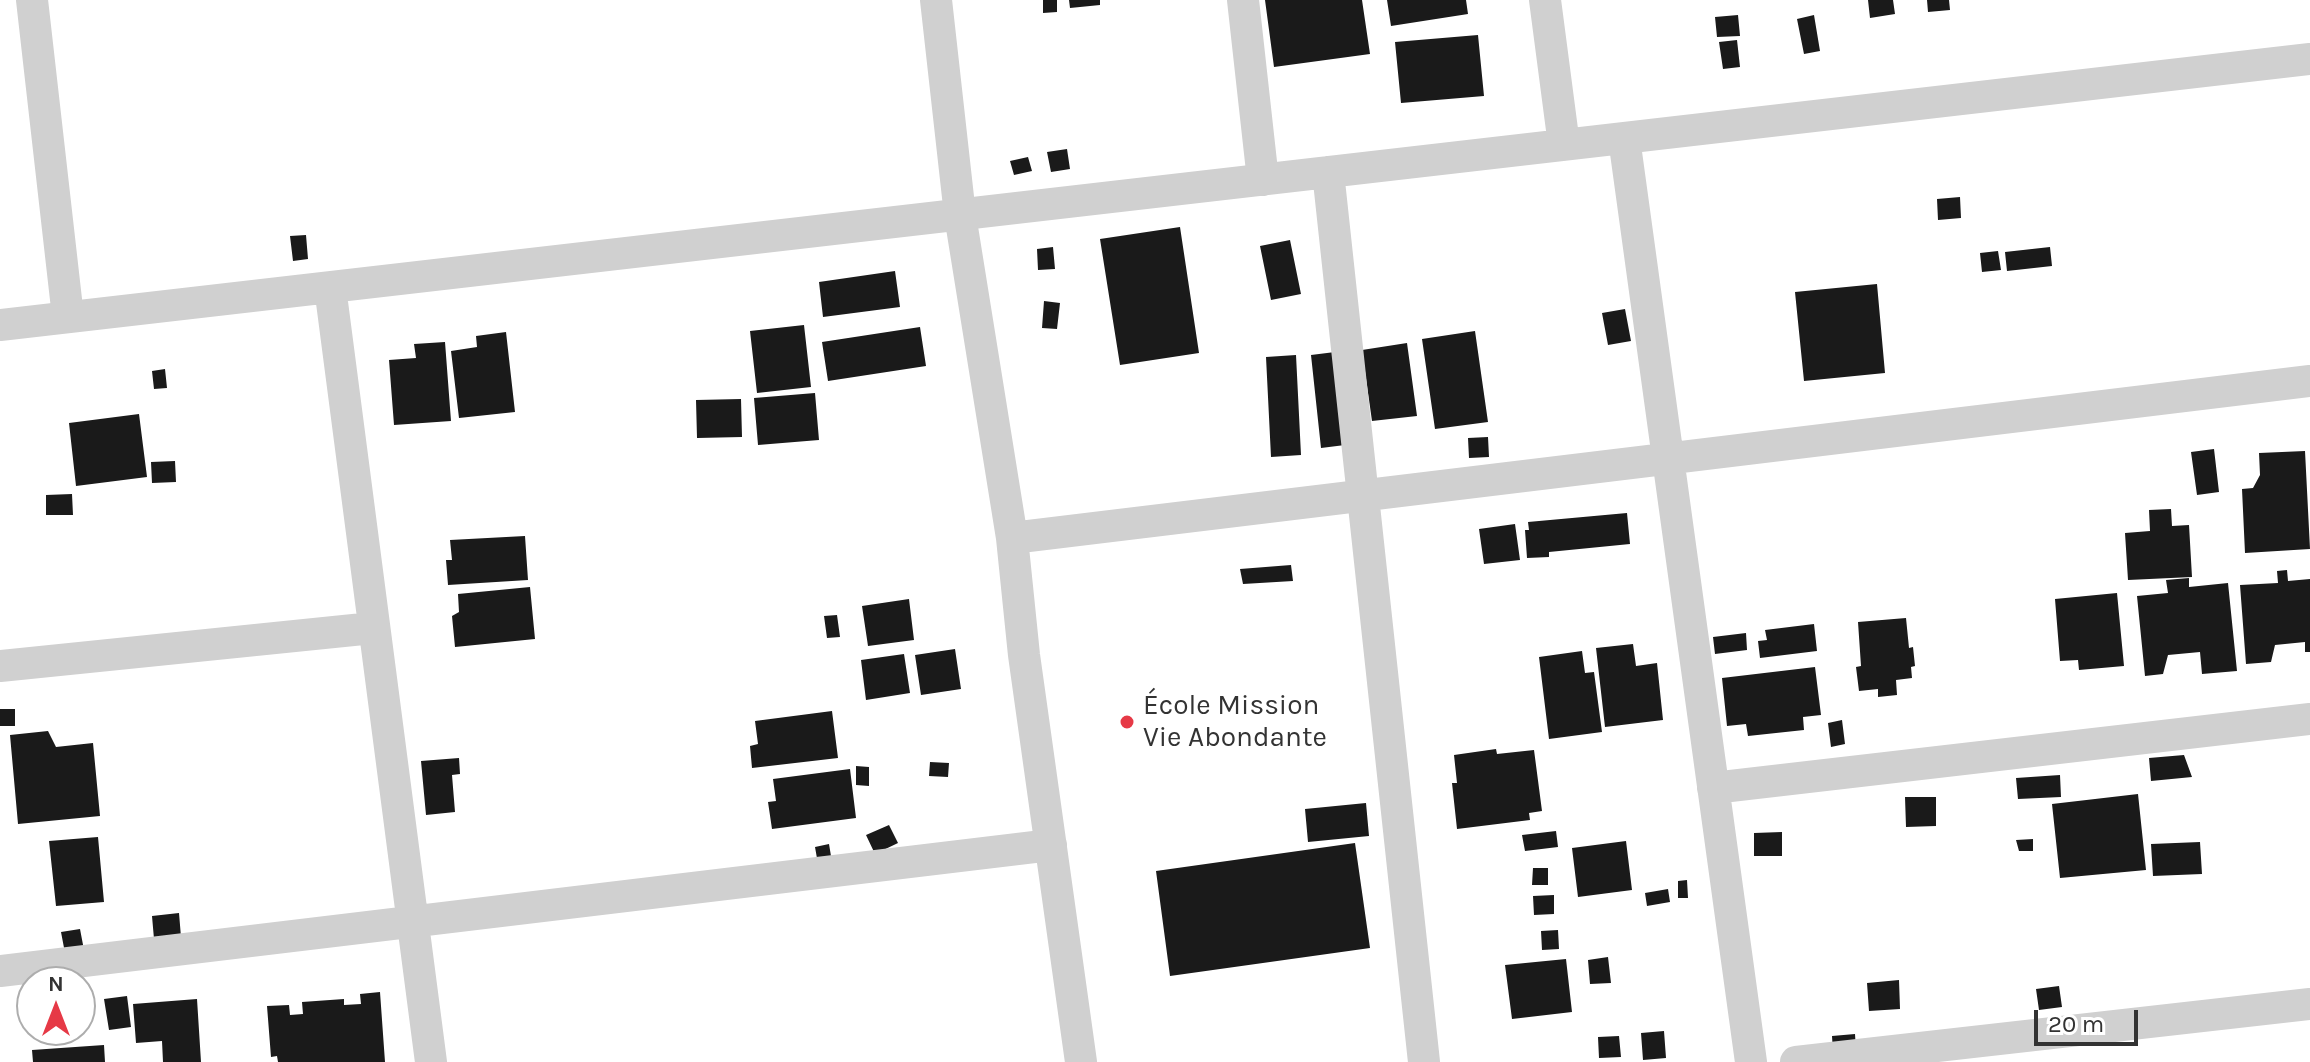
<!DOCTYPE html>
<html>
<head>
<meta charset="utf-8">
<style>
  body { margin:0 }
  #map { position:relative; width:2310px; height:1062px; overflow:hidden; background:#fff; font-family:Karla,sans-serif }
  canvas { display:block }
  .north { position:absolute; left:16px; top:966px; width:80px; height:80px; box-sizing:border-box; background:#fff; border:2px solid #adadad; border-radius:50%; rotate:0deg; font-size:22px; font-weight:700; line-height:32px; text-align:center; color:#333 }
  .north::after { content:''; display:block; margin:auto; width:28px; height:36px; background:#e63946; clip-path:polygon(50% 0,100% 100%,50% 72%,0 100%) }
  .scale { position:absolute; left:2034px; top:1010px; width:104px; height:36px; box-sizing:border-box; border:4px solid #333; border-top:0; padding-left:10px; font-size:24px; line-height:28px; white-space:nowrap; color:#333; -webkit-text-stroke:6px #fff; paint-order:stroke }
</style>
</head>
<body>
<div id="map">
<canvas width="2310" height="1062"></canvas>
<div class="north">N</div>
<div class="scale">20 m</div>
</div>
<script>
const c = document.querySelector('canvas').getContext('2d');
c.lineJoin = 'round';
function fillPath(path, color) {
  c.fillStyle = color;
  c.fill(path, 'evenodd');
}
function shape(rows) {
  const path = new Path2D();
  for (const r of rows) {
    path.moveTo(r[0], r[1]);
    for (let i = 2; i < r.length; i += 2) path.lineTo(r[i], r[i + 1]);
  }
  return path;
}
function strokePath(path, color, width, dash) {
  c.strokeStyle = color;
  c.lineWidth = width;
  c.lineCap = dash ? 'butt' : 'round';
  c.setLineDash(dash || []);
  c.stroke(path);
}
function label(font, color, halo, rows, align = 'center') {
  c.font = font + ' Karla,sans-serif';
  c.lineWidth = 8;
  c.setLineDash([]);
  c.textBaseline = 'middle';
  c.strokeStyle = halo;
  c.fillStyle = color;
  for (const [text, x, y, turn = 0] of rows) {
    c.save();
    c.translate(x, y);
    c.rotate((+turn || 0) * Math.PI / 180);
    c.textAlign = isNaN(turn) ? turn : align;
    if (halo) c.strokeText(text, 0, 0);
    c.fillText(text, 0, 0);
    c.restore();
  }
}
const building = shape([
  [1043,0,1057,0,1057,12,1043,13],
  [1069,0,1100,0,1100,5,1070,8],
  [1265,0,1362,0,1370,54,1274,67],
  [1387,0,1466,0,1468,14,1391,26],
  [1868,0,1893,0,1895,14,1870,18],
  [1927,0,1949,0,1950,10,1928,12],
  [1738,15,1740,36,1717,37,1715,17],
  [1814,15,1820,51,1804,54,1797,19],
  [1478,35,1484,96,1401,103,1395,42],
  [1737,40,1740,67,1723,69,1719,42],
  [1067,149,1070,169,1051,172,1047,152],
  [1028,157,1032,171,1014,175,1010,161],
  [1960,197,1961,218,1938,220,1937,199],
  [1180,227,1199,353,1120,365,1100,239],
  [306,235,308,259,293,261,290,236],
  [1290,240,1301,294,1271,300,1260,246],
  [1053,247,1055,269,1038,270,1037,249],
  [2050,247,2052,266,2007,271,2005,252],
  [1998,251,2001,270,1982,272,1980,253],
  [895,271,900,307,823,317,819,282],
  [1877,284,1885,373,1804,381,1795,292],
  [1044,301,1060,303,1057,329,1042,328],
  [1625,309,1631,341,1608,345,1602,313],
  [804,325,811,387,757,393,750,331],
  [920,327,926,366,828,381,822,342],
  [1475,331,1488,422,1435,429,1422,339],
  [506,332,515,412,459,418,451,351,477,347,476,336],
  [445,342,451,421,394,425,389,360,416,358,414,344],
  [1407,343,1417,416,1372,421,1362,350],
  [1335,352,1345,445,1321,448,1311,355],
  [1296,355,1301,455,1271,457,1266,357],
  [165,369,167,388,154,389,152,371],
  [815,393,819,440,758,445,754,398],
  [741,399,742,437,697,438,696,400],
  [139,414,147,477,76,486,69,423],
  [1488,437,1489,457,1469,458,1468,438],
  [2214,449,2219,492,2197,495,2191,452],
  [2305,451,2310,549,2245,553,2242,489,2253,488,2260,475,2259,453],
  [175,461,176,482,152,483,151,462],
  [72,494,73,515,46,515,46,495],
  [2171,509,2172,526,2189,525,2192,577,2128,580,2125,533,2150,531,2149,510],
  [1627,513,1630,544,1549,552,1549,557,1527,558,1525,530,1529,530,1528,522],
  [1515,524,1520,560,1484,564,1479,529],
  [525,536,528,580,448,585,446,560,452,560,450,540],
  [1291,565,1293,581,1243,584,1240,569],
  [2287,570,2288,581,2310,579,2310,652,2305,652,2305,642,2275,645,2271,662,2246,664,2240,585,2278,583,2277,571],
  [2189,578,2189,587,2228,583,2237,671,2202,674,2200,652,2168,655,2163,674,2145,676,2137,596,2168,593,2166,580],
  [530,587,535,639,455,647,452,616,459,612,458,594],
  [2117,593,2124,666,2079,670,2078,660,2060,661,2055,599],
  [909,599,914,640,868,646,862,606],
  [837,615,840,637,827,638,824,616],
  [1906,618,1909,648,1913,647,1915,666,1911,667,1912,678,1896,680,1897,695,1878,697,1878,689,1859,691,1856,667,1861,666,1858,622],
  [1814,624,1817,651,1760,658,1758,641,1767,640,1765,630],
  [1746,633,1747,650,1715,654,1713,637],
  [1633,644,1636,666,1657,663,1663,720,1605,727,1596,648],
  [955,649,961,689,921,695,915,655],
  [1582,651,1585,673,1594,672,1602,732,1549,739,1539,657],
  [904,654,910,693,866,700,861,660],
  [1815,667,1821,715,1803,717,1804,730,1748,736,1746,724,1727,726,1722,678],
  [0,709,15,709,15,726,0,726],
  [832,711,838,758,752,768,750,746,758,744,755,721],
  [1842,720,1845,744,1831,747,1828,723],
  [48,731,56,747,93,743,100,816,18,824,10,735],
  [1496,749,1497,754,1534,750,1542,811,1529,813,1530,820,1457,829,1452,783,1457,783,1454,755],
  [2184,755,2192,777,2151,781,2149,758],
  [459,758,460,774,452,775,455,812,426,815,421,761],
  [930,762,949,763,948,777,929,776],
  [856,766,869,767,869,786,856,785],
  [850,769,856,818,772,829,768,802,776,801,773,779],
  [2060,775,2061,797,2018,799,2016,778],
  [2138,794,2146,870,2060,878,2052,804],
  [1905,797,1936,797,1936,826,1906,827],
  [1366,803,1369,836,1308,842,1305,809],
  [889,825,898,843,875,854,866,835],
  [1556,831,1558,847,1525,851,1522,835],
  [1782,832,1782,856,1754,856,1754,833],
  [98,837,104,902,56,906,49,841],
  [2033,839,2033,851,2019,851,2016,840],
  [1626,841,1632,890,1578,897,1572,848],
  [2200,842,2202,874,2153,876,2151,844],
  [1355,843,1370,948,1170,976,1156,871],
  [829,844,832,862,818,864,815,847],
  [1533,868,1548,868,1548,885,1532,885],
  [1687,880,1688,898,1678,898,1678,881],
  [1668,889,1670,902,1647,906,1645,893],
  [1554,895,1554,914,1534,915,1533,896],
  [179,913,181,937,154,939,152,916],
  [80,929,84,950,65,953,61,932],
  [1558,930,1559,949,1542,950,1541,931],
  [1608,957,1611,983,1590,984,1588,960],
  [1566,959,1572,1012,1512,1019,1505,965],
  [1899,980,1900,1009,1869,1011,1867,983],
  [2059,986,2062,1007,2039,1010,2036,989],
  [380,992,385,1062,278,1062,277,1056,271,1057,267,1006,289,1005,290,1015,303,1014,302,1002,344,999,344,1005,361,1004,360,994],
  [127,996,131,1027,109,1030,104,999],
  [197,999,201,1062,163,1062,162,1041,136,1043,133,1004],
  [1664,1031,1666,1058,1643,1060,1641,1033],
  [1855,1034,1856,1050,1833,1052,1832,1036],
  [1619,1036,1621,1057,1599,1058,1598,1037],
  [104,1045,105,1062,33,1062,32,1050]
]);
const street = shape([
  [32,0,68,317],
  [936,0,960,215,1012,538,1024,655,1081,1062],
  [1243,0,1263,180],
  [1545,0,1564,145],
  [1624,138,1751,1062],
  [1328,172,1424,1062],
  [330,287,431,1062],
  [0,325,2310,59],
  [1012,538,2310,381],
  [0,666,373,628],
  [1713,788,2310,719],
  [0,971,1051,845],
  [1796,1062,2310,1004]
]);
const markers = [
  [1127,722,8,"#e63946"]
];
const poiNames = [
  ["École Mission",1143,706],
  ["Vie Abondante",1143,738]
];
fillPath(building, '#1a1a1a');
strokePath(street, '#d0d0d0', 32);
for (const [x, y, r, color] of markers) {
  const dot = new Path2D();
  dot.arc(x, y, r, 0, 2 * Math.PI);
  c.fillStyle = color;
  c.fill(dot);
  strokePath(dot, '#fff', 3);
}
label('28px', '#333', '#fff', poiNames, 'left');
</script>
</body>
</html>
